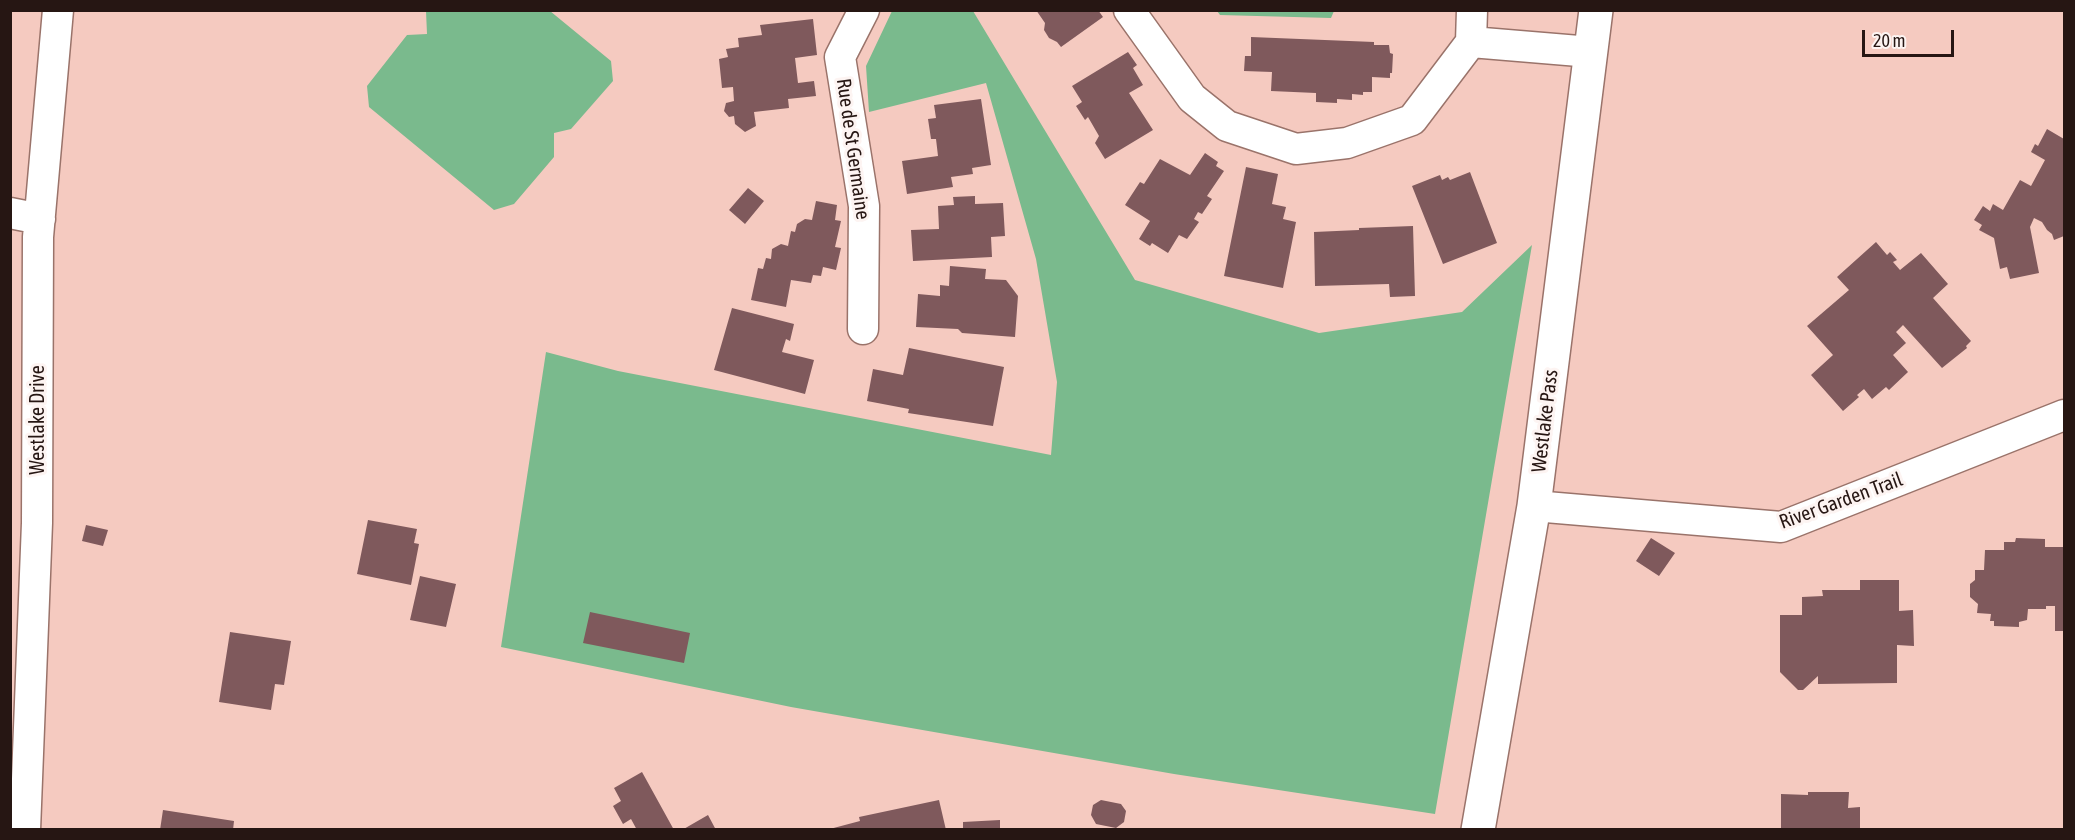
<!DOCTYPE html>
<html>
<head>
<meta charset="utf-8">
<style>
  body { margin:0 }
  #map { position:relative; width:2075px; height:840px; overflow:hidden; background:#f5cac0; font-family:"Asap Condensed",sans-serif }
  canvas { display:block }
  .frame { position:absolute; inset:0; border:12px solid #261613; pointer-events:none }
  .scale { position:absolute; left:1862px; top:30px; width:92px; height:27px; box-sizing:border-box; border:3px solid #261613; border-top:0; padding-left:8px; font-size:18px; line-height:21px; white-space:nowrap; color:#261613; -webkit-text-stroke:4px #fdf4f2; paint-order:stroke }
</style>
</head>
<body>
<div id="map">
<canvas width="2075" height="840"></canvas>
<div class="frame"></div>
<div class="scale">20 m</div>
</div>
<script>
const c = document.querySelector('canvas').getContext('2d');
c.lineJoin = 'round';
function fillPath(path, color) {
  c.fillStyle = color;
  c.fill(path, 'evenodd');
}
function shape(rows) {
  const path = new Path2D();
  for (const r of rows) {
    path.moveTo(r[0], r[1]);
    for (let i = 2; i < r.length; i += 2) path.lineTo(r[i], r[i + 1]);
  }
  return path;
}
function strokePath(path, color, width, dash) {
  c.strokeStyle = color;
  c.lineWidth = width;
  c.lineCap = dash ? 'butt' : 'round';
  c.setLineDash(dash || []);
  c.stroke(path);
}
function label(font, color, halo, rows, align = 'center') {
  c.font = font + ' "Asap Condensed",sans-serif';
  c.lineWidth = 6;
  c.setLineDash([]);
  c.textBaseline = 'middle';
  c.strokeStyle = halo;
  c.fillStyle = color;
  for (const [text, x, y, turn = 0] of rows) {
    c.save();
    c.translate(x, y);
    c.rotate((+turn || 0) * Math.PI / 180);
    c.textAlign = isNaN(turn) ? turn : align;
    if (halo) c.strokeText(text, 0, 0);
    c.fillText(text, 0, 0);
    c.restore();
  }
}
const green = shape([
  [426,11,550,11,611,61,613,81,571,129,554,133,554,157,514,204,494,210,369,107,367,86,407,35,427,34],
  [892,11,973,11,1135,280,1319,333,1462,312,1532,245,1435,814,1174,774,791,707,501,647,546,352,618,371,1051,455,1057,382,1036,259,986,83,869,112,866,66],
  [1217,11,1334,11,1331,18,1220,15]
]);
const building = shape([
  [1036,10,1098,10,1103,17,1061,47,1057,42,1049,38,1044,30,1045,23],
  [813,19,817,55,795,58,798,83,814,81,816,96,788,99,789,108,754,112,756,126,745,132,735,124,734,116,729,117,724,111,726,103,734,101,733,87,722,88,719,59,728,57,726,49,739,47,738,38,762,35,760,25],
  [1251,37,1374,42,1374,45,1389,45,1390,53,1393,54,1392,73,1390,73,1390,78,1372,77,1372,92,1363,92,1363,95,1352,94,1352,100,1337,99,1337,103,1316,102,1316,93,1271,91,1272,72,1244,71,1245,56,1251,56],
  [1128,52,1137,65,1133,68,1143,85,1129,93,1153,130,1105,159,1095,143,1099,136,1088,117,1085,120,1076,106,1082,102,1072,86],
  [981,99,991,165,972,168,973,174,951,177,953,187,907,194,902,161,938,156,936,139,931,139,928,119,936,118,934,105],
  [2047,129,2064,139,2064,236,2054,240,2052,234,2047,230,2042,222,2034,218,2030,227,2039,273,2010,279,2007,267,2000,269,1994,238,1979,230,1982,225,1974,220,1983,206,1990,211,1993,204,2003,210,2020,180,2031,186,2045,160,2031,152,2035,144,2038,146],
  [1205,153,1218,162,1216,166,1224,171,1207,196,1212,199,1202,214,1198,212,1194,219,1199,222,1187,239,1179,235,1168,253,1152,243,1150,246,1139,239,1150,221,1125,205,1140,182,1144,184,1160,159,1190,175],
  [1246,167,1278,174,1272,204,1286,207,1283,219,1296,222,1283,288,1224,276],
  [1470,172,1497,243,1443,264,1412,186,1440,175,1442,180,1448,177,1450,180],
  [748,188,764,201,745,224,729,210],
  [975,196,975,204,1003,203,1005,236,991,237,992,257,913,261,911,230,939,229,938,206,954,205,953,197],
  [816,201,837,205,835,220,841,221,835,247,841,248,836,270,823,267,821,276,813,275,811,283,791,280,786,307,751,300,758,268,763,269,766,258,771,259,772,249,781,244,788,246,791,231,795,232,797,224,805,219,812,220],
  [1413,226,1415,296,1390,297,1389,284,1315,286,1314,232,1359,230,1359,228],
  [1876,242,1887,255,1890,252,1897,260,1893,262,1900,270,1921,253,1948,284,1933,298,1971,341,1966,346,1967,348,1942,368,1903,325,1896,332,1906,343,1893,355,1908,372,1889,390,1886,387,1872,399,1864,389,1857,395,1859,397,1843,411,1811,375,1833,355,1807,326,1849,290,1837,277],
  [950,266,986,269,985,279,1006,280,1018,296,1015,337,962,333,958,329,916,327,918,294,940,296,940,285,949,286],
  [732,308,794,324,790,341,786,339,782,352,814,360,805,394,714,370],
  [909,348,1004,367,993,426,908,413,909,409,867,401,873,369,903,375],
  [368,520,417,529,414,543,419,544,411,585,357,574],
  [86,525,108,530,103,546,82,541],
  [1651,538,1675,553,1659,576,1636,561],
  [2016,538,2045,539,2045,547,2064,547,2064,631,2055,631,2055,606,2046,606,2046,609,2028,609,2027,620,2019,622,2019,627,1994,626,1994,621,1990,621,1991,614,1977,613,1978,604,1970,597,1970,584,1975,580,1975,570,1984,570,1985,550,2004,550,2004,542,2015,542],
  [420,576,456,584,446,627,410,620],
  [1860,580,1899,580,1899,611,1913,610,1914,646,1897,645,1897,683,1818,684,1818,676,1803,690,1798,690,1780,672,1780,615,1802,615,1802,597,1823,596,1822,590,1860,590],
  [590,612,690,633,684,663,583,643],
  [230,632,291,641,284,685,275,684,271,710,219,702],
  [642,772,674,830,637,830,631,819,623,824,613,806,621,801,614,788],
  [1808,792,1849,792,1848,808,1860,807,1860,830,1781,830,1781,794,1808,795],
  [939,800,946,830,826,830,860,821,859,817],
  [1101,800,1121,804,1126,811,1124,822,1116,828,1096,824,1091,815,1093,805],
  [163,810,234,821,233,830,160,830],
  [708,815,716,830,682,830],
  [1000,820,1000,830,963,830,963,822]
]);
const street = shape([
  [1129,10,1192,98,1227,126,1296,149,1347,143,1412,120,1471,42,1472,10],
  [1471,42,1591,52],
  [10,213,40,219],
  [863,329,864,206,840,57,864,10],
  [1534,506,1781,527,2064,415],
  [25,830,37,523,38,237,58,10]
]);
const secondary = shape([
  [1478,830,1534,506,1596,10]
]);
const streetNames = [
  ["Rue de St Germaine",853,149,82],
  ["Westlake Drive",38,420,-90],
  ["Westlake Pass",1545,421,-83],
  ["River Garden Trail",1841,501,-20]
];
fillPath(green, '#7aba8d');
fillPath(building, '#7f595c');
strokePath(street, '#9a736a', 33);
strokePath(secondary, '#9a736a', 36);
strokePath(street, '#fff', 30);
strokePath(secondary, '#fff', 33);
label('20px', '#261613', '#fdf4f2', streetNames);
</script>
</body>
</html>
